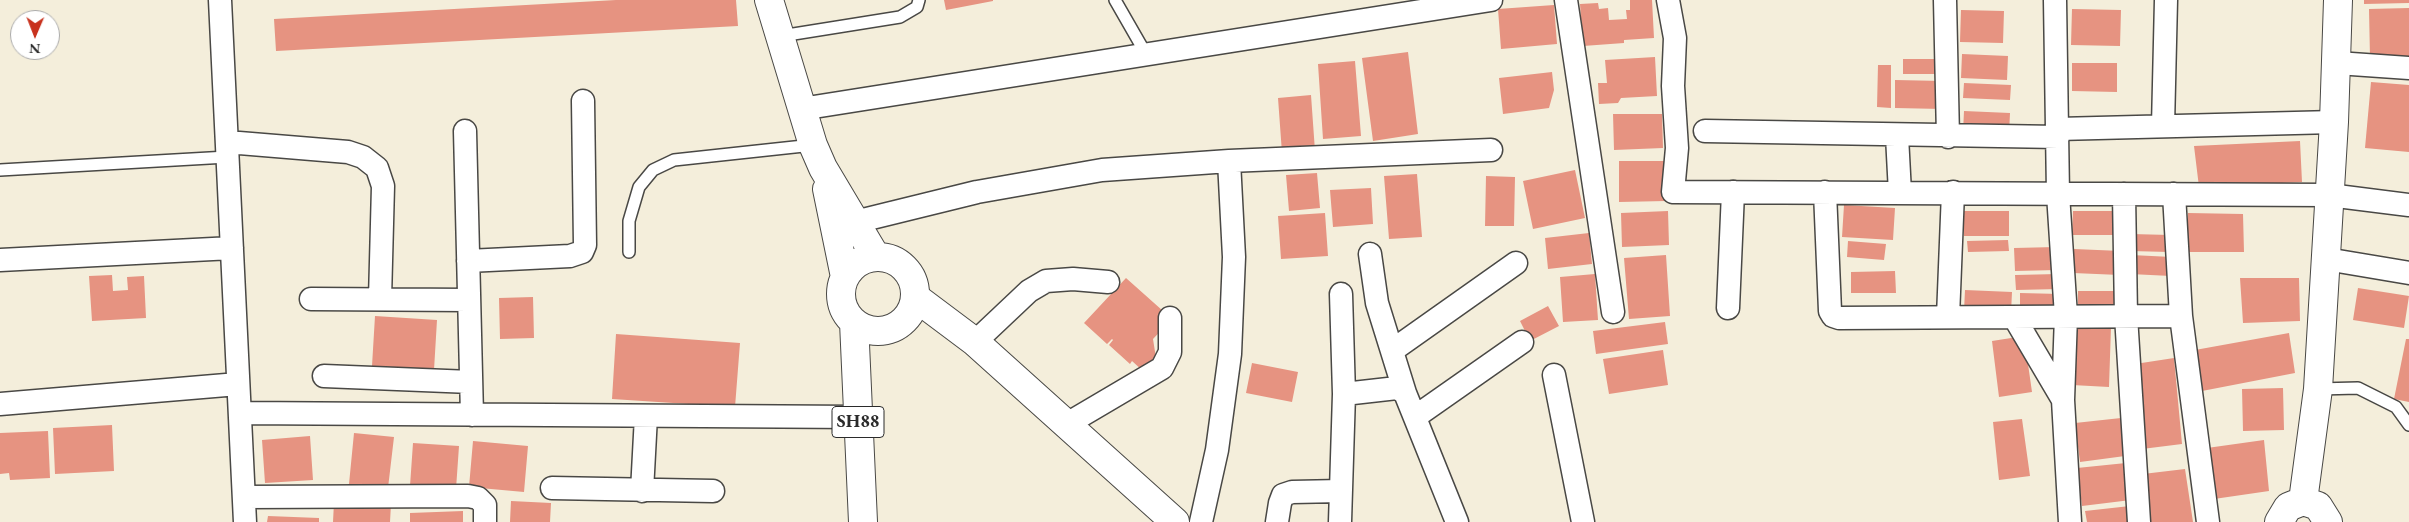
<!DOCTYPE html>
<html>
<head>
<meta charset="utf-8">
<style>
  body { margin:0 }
  #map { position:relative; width:2409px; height:522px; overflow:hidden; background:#f4eedb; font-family:"EB Garamond",serif }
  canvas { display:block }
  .north { position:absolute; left:10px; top:10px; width:50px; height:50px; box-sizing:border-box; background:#fff; border:1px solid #aaa; border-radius:50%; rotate:181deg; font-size:14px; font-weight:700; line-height:20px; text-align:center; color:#2b2b2b }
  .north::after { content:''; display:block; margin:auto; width:18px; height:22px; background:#c8321e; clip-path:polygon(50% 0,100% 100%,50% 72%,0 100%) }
</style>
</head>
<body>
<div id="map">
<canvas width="2409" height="522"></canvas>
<div class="north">N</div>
</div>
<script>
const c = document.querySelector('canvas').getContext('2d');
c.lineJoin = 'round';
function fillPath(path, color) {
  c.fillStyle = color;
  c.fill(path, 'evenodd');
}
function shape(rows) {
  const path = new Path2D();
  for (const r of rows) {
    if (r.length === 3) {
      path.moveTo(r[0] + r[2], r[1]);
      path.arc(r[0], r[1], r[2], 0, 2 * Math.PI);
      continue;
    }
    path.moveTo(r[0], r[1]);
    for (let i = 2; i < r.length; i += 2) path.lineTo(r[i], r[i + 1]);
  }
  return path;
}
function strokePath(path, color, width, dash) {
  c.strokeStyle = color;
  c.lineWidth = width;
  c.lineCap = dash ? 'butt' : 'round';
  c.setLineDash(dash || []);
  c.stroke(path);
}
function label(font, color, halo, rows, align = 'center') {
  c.font = font + ' "EB Garamond",serif';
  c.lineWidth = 5;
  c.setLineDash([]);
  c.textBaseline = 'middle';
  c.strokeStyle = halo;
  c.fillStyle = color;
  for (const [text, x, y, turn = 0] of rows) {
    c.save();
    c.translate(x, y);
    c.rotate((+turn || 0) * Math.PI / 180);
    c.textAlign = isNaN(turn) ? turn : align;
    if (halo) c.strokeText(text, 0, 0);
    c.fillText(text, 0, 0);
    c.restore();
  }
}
const building = shape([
  [616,0,736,0,738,26,276,51,274,19],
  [944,0,993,0,993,1,946,10],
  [1630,0,1652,0,1654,38,1624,40,1624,43,1583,46,1580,4,1598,3,1599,9,1608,8,1609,20,1627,19,1626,10,1630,10],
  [2364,0,2409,0,2409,3,2364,4],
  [1554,5,1557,44,1501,49,1498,9],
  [2409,8,2409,57,2370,58,2369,9],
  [2072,9,2121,10,2120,46,2071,45],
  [1961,10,2004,11,2003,43,1960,42],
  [1408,52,1418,134,1373,141,1362,58],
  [1962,54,2008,56,2007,80,1961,78],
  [1655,57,1657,96,1621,98,1618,103,1599,104,1598,83,1607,83,1605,60],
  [1903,59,1941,59,1940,74,1903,74],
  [1355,61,1361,136,1323,139,1318,64],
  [2072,63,2117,63,2117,92,2072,91],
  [1878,65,1891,65,1891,108,1877,107],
  [1552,72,1554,90,1549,108,1503,114,1499,78],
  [1895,80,1943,81,1942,109,1895,108],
  [2371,82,2409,85,2409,152,2365,148],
  [1964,83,2011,85,2010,100,1963,98],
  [1311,95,1315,151,1282,153,1278,98],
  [1964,111,2010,113,2009,134,1963,132],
  [1613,114,1662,114,1663,148,1614,150],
  [2300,141,2302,182,2199,187,2194,146],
  [1619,161,1665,161,1666,201,1619,202],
  [1575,170,1585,218,1533,229,1523,181],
  [1317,173,1320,208,1289,211,1286,175],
  [1417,174,1422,237,1389,239,1384,176],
  [1486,176,1515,177,1514,226,1485,226],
  [1371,188,1373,224,1333,227,1330,190],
  [1844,205,1895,208,1893,240,1842,237],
  [1668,211,1669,245,1622,247,1621,213],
  [1964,211,2009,211,2009,236,1964,236],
  [2073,211,2121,211,2121,235,2072,235],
  [1325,213,1328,256,1281,259,1278,216],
  [2188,213,2243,214,2244,252,2187,252],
  [1589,233,1592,264,1548,269,1545,238],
  [2131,234,2170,235,2169,252,2130,251],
  [2008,240,2009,251,1968,252,1967,241],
  [1848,241,1886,244,1884,260,1847,257],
  [2056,247,2057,270,2015,271,2014,248],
  [2074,249,2121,251,2120,275,2073,273],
  [1666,255,1670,316,1629,319,1624,258],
  [2131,255,2172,257,2171,276,2130,274],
  [1895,271,1896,293,1851,293,1851,272],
  [1595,274,1598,320,1563,322,1560,277],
  [2058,274,2059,289,2016,290,2015,275],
  [112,275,113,291,128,290,127,277,144,276,146,318,92,321,89,276],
  [1126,278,1172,319,1153,339,1156,358,1143,371,1132,361,1130,364,1109,345,1113,340,1112,339,1107,344,1084,323],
  [2240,278,2299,278,2300,321,2243,323],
  [2358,288,2409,296,2404,328,2353,320],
  [1965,290,2012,292,2011,313,1964,311],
  [2078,291,2118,291,2118,311,2078,311],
  [2020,293,2060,294,2060,312,2020,312],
  [533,297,534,338,500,339,499,298],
  [1548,306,1559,326,1530,341,1520,321],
  [375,316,437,320,434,370,372,366],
  [1665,322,1668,344,1596,354,1593,331],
  [2074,326,2111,327,2109,387,2072,385],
  [2289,333,2295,373,2202,391,2195,350],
  [616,334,740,343,735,407,612,399],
  [2024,336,2032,392,1999,397,1992,341],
  [2406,339,2409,339,2409,402,2394,399],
  [1663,350,1668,385,1609,394,1603,359],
  [2174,358,2182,444,2142,449,2135,364],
  [1252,363,1298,372,1292,402,1246,393],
  [2283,388,2284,430,2243,431,2242,389],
  [2121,418,2125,456,2080,462,2075,423],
  [2022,419,2030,476,1999,480,1993,422],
  [112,425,114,471,55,474,53,428],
  [48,431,50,478,10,480,9,473,0,474,0,433],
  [354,433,394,437,388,488,349,484],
  [310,436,313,480,265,483,262,440],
  [2264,440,2269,491,2214,499,2207,448],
  [473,441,528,446,524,492,469,487],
  [413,443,459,446,456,489,410,486],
  [2126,463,2131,500,2082,506,2077,468],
  [2185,469,2193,522,2149,522,2143,474],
  [511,501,551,503,550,522,510,522],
  [334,502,391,504,390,522,333,522],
  [2130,506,2132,522,2087,522,2085,511],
  [463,511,463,522,410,522,410,513],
  [268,516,319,518,319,522,267,522]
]);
const service = shape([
  [1115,0,1146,54],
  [781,36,900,17,917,7,919,0],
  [0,170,227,157],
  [629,252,629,221,639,187,653,170,674,160,813,145],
  [2318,389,2358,388,2396,407,2409,425]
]);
const minor = shape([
  [220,0,245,522],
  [1566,0,1613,312],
  [1668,0,1675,38,1673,86,1677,148,1673,192,2329,195,2409,205],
  [1945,0,1948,137],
  [2055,0,2058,194,2066,316,2063,400,2070,522],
  [2337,63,2409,68],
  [801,109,1491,0],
  [2163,126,2166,0],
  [2058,129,2334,122],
  [465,131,472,415],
  [1705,131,2058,137],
  [1897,136,1900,193],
  [227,142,348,152,363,157,377,168,383,186,380,299],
  [1825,192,1830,311,1833,316,1839,318,2181,316],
  [2124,194,2126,316,2139,522],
  [2174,194,2181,316,2208,522],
  [855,222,977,192,1102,170,1229,161,1491,150],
  [1370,254,1377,303,1405,393],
  [2326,259,2409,273],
  [0,260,232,248],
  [468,261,570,256,582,252,585,245,583,101],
  [311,299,469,300],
  [1728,308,1733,192],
  [1948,317,1953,192],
  [2014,317,2063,400],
  [975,342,1029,291,1046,281,1073,279,1108,282],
  [1393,350,1516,263],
  [1554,375,1583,522],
  [324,376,471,382],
  [1344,394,1397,388,1405,393,1457,522],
  [0,404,238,384],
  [240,413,858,417],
  [1415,417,1522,342],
  [1067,424,1162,368,1170,352,1170,318],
  [552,488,713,491],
  [642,491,646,416],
  [244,497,468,496,478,498,485,505,485,522],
  [1201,522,1217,450,1230,354,1234,257,1229,161],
  [1277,522,1280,503,1283,495,1292,492,1341,491],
  [1340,522,1344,394,1341,294]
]);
const tertiary = shape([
  [2303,501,2318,389,2334,122,2338,0],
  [2279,522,2288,507,2303,501,2318,506,2328,522]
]);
const secondary = shape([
  [915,297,975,342,1175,522]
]);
const primary = shape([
  [769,0,813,145,823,168,876,257],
  [827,189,845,277],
  [878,294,37],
  [854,322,863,522]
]);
const shields = [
  [858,422,52]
];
const shieldNames = [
  ["SH88",858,422]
];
fillPath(building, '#e69381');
strokePath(service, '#494845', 14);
strokePath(minor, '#494845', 25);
strokePath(tertiary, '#494845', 30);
strokePath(secondary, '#494845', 30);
strokePath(primary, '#494845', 30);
strokePath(service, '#fff', 11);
strokePath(minor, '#fff', 22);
strokePath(tertiary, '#fff', 28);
strokePath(secondary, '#fff', 28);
strokePath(primary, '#fff', 28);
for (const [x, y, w] of shields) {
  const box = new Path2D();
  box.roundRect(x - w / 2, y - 15.5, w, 31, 4);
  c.fillStyle = '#fff';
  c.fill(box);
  strokePath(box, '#2b2b2b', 1);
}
label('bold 18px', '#2b2b2b', null, shieldNames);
</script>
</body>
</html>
